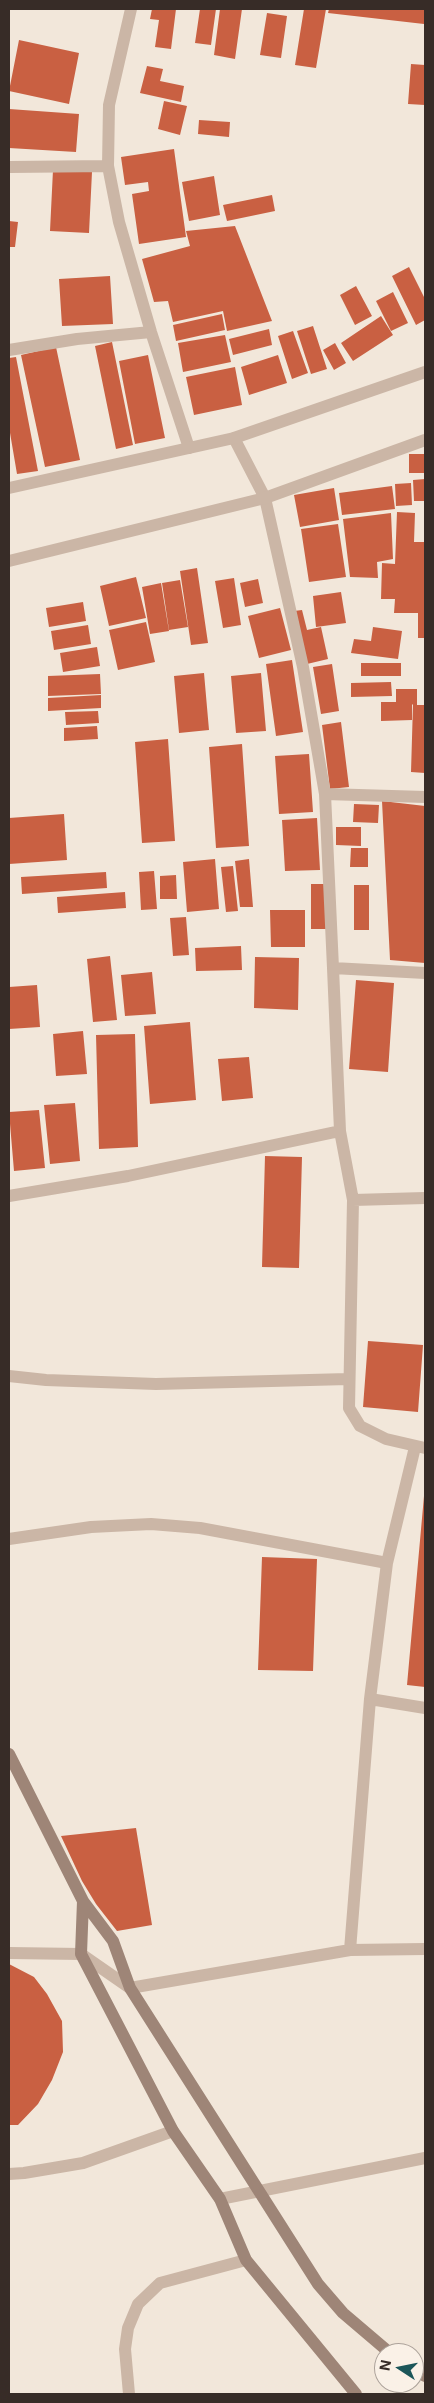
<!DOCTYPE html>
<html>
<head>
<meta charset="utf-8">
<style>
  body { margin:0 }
  #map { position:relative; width:434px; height:2403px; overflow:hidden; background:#f2e7da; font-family:Inter,sans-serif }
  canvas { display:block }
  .frame { position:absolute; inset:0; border:10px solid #372c27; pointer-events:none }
  .north { position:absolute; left:374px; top:2343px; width:50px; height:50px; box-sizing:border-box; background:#faf1e7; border:1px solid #aca29a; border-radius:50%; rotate:281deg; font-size:14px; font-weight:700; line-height:20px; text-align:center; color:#372c27 }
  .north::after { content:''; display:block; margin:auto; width:18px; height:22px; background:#1c5659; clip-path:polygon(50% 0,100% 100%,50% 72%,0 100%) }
</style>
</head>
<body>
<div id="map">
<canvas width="434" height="2403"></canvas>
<div class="frame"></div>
<div class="north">N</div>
</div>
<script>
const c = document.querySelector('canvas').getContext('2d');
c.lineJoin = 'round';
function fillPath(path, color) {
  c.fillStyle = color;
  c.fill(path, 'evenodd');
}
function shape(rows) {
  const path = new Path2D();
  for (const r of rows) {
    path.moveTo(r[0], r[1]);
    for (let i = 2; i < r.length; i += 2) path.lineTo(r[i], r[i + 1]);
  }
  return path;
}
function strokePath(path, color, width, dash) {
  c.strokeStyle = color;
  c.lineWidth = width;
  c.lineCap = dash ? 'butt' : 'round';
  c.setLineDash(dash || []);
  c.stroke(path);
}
const building = shape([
  [152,9,176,9,171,49,155,47,159,20,150,19],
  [200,9,216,9,211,45,195,43],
  [220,9,242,9,235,59,214,55],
  [304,9,326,9,316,68,295,65],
  [329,9,425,9,425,11,424,24,328,13],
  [267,13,287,16,281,58,260,55],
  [19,40,79,53,69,104,9,91],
  [411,64,425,65,425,105,408,104],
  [147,66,163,69,160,81,184,86,181,102,140,93],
  [164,101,187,106,180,135,158,129],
  [9,109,79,114,76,152,9,148],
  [199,120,230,122,229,137,198,134],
  [174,149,186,237,139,244,132,194,149,191,148,182,125,185,121,157],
  [53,170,92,172,89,233,50,231],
  [214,176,220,215,189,221,182,182],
  [272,195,275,211,227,221,223,205],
  [9,221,18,222,15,247,9,247],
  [235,226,272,321,227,331,223,311,173,322,168,301,154,302,142,259,190,246,186,231],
  [409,267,425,299,425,320,416,325,392,276],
  [110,276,113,324,62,326,59,279],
  [356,286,372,316,355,325,340,295],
  [393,292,408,323,391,331,376,301],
  [222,314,225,330,176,341,173,325],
  [381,316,393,335,353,361,341,343],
  [313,326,327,369,311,374,297,331],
  [269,329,272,345,233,355,229,339],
  [293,331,308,373,292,379,278,336],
  [225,335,231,362,183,372,178,343],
  [112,342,133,445,116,449,95,346],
  [335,343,346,363,334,370,323,350],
  [56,347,80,460,45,467,21,355],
  [148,355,165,438,135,444,119,361],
  [278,355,287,383,249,395,241,367],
  [16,357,38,471,17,474,9,427,9,358],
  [235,367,242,405,194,415,186,377],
  [409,454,425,454,425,473,409,473],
  [425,479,425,501,414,501,413,480],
  [411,483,412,505,396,506,395,484],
  [392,486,395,509,342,515,339,493],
  [334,488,339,520,300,527,294,495],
  [397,512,415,513,414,542,425,542,425,638,418,638,418,613,394,613,395,599,381,599,382,563,395,564],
  [391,513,393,559,377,562,378,578,350,577,343,519],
  [338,524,346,577,309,582,301,529],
  [197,568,208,643,191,645,180,571],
  [136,577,146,618,109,626,100,586],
  [234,578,241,625,223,628,215,581],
  [258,579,263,603,245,607,240,583],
  [180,580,188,627,169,630,162,583],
  [161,583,169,631,150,634,142,587],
  [341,592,346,623,316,627,313,596],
  [83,602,86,621,49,627,46,608],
  [280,608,291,650,259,658,248,616],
  [302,610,307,630,321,627,328,659,307,664,294,611],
  [146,622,155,662,118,670,109,630],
  [88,625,91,644,54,650,51,631],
  [373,627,402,631,398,659,351,653,354,639,371,641],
  [97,647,100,666,63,672,60,653],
  [292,660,303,732,276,736,266,664],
  [361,663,401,663,401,676,361,676],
  [332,664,339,711,321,714,313,667],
  [204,673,209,730,179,733,174,676],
  [261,673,266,731,236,733,231,676],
  [100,674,101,694,48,696,48,676],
  [391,682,392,696,351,697,351,683],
  [396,689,417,689,417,705,425,705,425,773,411,772,413,704,412,705,412,720,381,721,381,702,396,702],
  [101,695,101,708,48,711,48,698],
  [98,711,99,723,66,725,65,712],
  [341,722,349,787,330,789,322,725],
  [97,726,98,739,64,741,64,728],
  [168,739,175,841,142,843,135,742],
  [242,744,249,846,216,848,209,747],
  [309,754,313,812,279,814,275,756],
  [382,801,425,806,425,963,390,960],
  [354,804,379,805,378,823,353,822],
  [64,814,67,860,9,864,9,818],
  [317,818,320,870,285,871,282,820],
  [336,827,361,827,361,846,336,845],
  [351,848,368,848,368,867,350,867],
  [215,859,219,909,187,912,183,862],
  [249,859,253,907,240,907,235,861],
  [233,866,238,911,226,912,221,867],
  [154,871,157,909,141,910,139,872],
  [106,872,107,888,22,894,21,877],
  [176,875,177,899,160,899,160,876],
  [311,884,326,884,326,929,311,929],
  [354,885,369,885,369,930,354,930],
  [125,892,126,908,58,913,57,897],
  [270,910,305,910,305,947,271,947],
  [186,917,189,955,173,956,170,918],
  [241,946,242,970,196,971,195,948],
  [110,956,117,1020,93,1022,87,959],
  [255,957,299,958,298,1010,254,1008],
  [152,972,156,1014,125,1016,121,975],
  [356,980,394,983,388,1072,349,1069],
  [37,985,40,1027,9,1029,9,987],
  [190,1022,196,1100,150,1104,144,1026],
  [83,1031,87,1074,56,1076,53,1034],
  [135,1034,138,1147,99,1149,96,1035],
  [249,1057,253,1098,222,1101,218,1059],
  [75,1103,80,1161,50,1164,44,1105],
  [39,1110,45,1168,14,1171,9,1112],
  [265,1156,302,1157,299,1268,262,1267],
  [368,1341,423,1345,418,1412,363,1407],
  [424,1496,425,1497,425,1687,407,1685],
  [262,1557,317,1559,313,1671,258,1670],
  [136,1828,152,1925,117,1931,96,1904,82,1881,61,1836],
  [9,1964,34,1977,47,1994,62,2021,63,2052,52,2080,38,2104,18,2125,9,2125]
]);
const minor = shape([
  [131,9,109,105,108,166,119,222,151,332,189,448],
  [9,167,108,166],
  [9,350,77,339,151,332],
  [234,438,265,498,303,667,325,794,333,968,425,973],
  [325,794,425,797],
  [333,968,340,1131,353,1200,349,1408,360,1426,386,1439,425,1448],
  [9,1196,128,1176,340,1131],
  [353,1200,425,1198],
  [9,1376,46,1380,156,1384,348,1379],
  [9,1539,91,1527,151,1524,200,1528,387,1563],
  [370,1699,425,1708],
  [350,1950,370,1699,387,1563,415,1447],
  [9,1953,81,1954,130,1988,350,1950,425,1949],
  [9,2174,24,2173,83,2163,173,2131],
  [220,2199,425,2158],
  [129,2394,125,2349,128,2328,138,2304,160,2283,246,2260]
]);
const tertiary = shape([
  [9,488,234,438,425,372],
  [9,561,265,498,425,440]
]);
const secondary = shape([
  [9,1754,83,1901,113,1941,130,1988,318,2284,343,2313,390,2353],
  [83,1901,81,1954,173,2131,220,2199,246,2260,356,2394],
  [414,2369,425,2376]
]);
fillPath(building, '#c96042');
strokePath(minor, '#cbb6a6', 12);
strokePath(tertiary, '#cbb6a6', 12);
strokePath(secondary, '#9e8577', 12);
</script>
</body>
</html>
